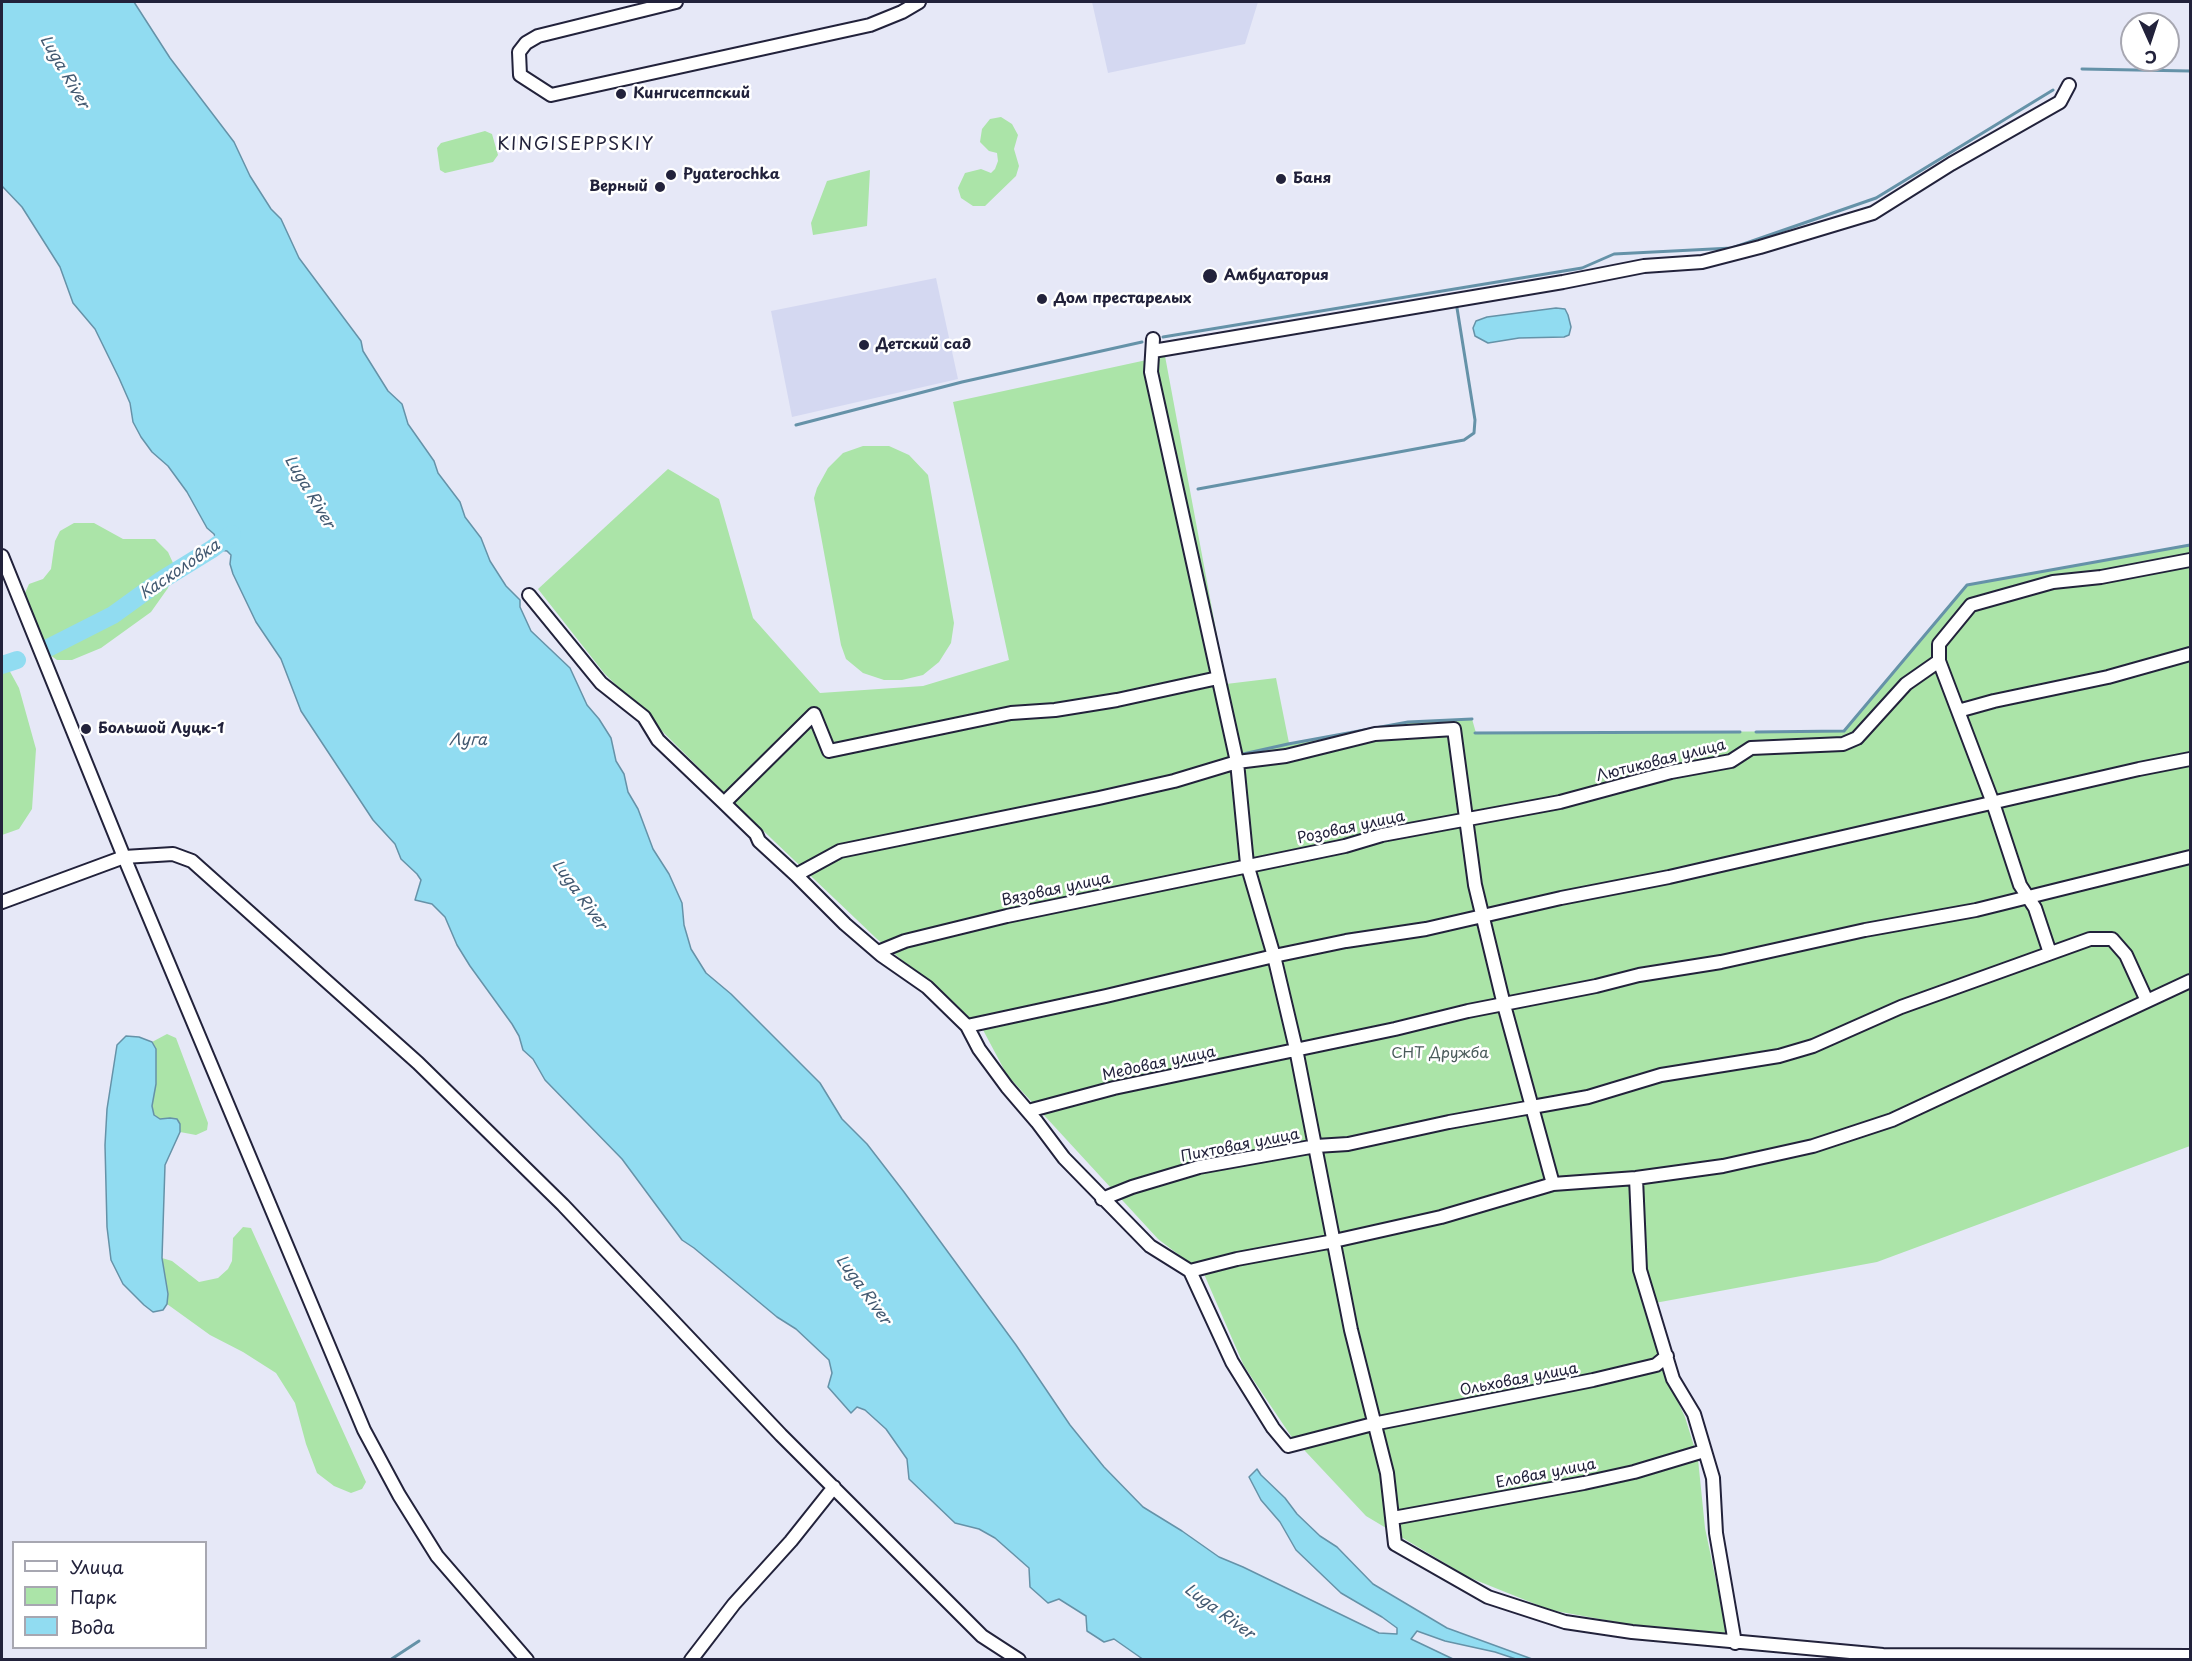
<!DOCTYPE html>
<html>
<head>
<meta charset="utf-8">
<style>
  body { margin:0 }
  #map { position:relative; width:2192px; height:1661px; overflow:hidden; background:#e6e8f7; font-family:"Playpen Sans",sans-serif }
  canvas { display:block }
  .frame { position:absolute; inset:0; border:3px solid #22223b; pointer-events:none }
  .legend { position:absolute; left:12px; top:1541px; width:195px; height:108px; box-sizing:border-box; background:#fff; border:2px solid #a7a7b1; margin:0; padding:8px 10px; list-style:none; font-size:18px; color:#22223b }
  .legend li { display:flex; align-items:center; gap:12px; height:30px }
  .legend b { width:30px; border:2px solid #a7a7b1 }
  .north { position:absolute; left:2120px; top:12px; width:60px; height:60px; box-sizing:border-box; background:#fff; border:2px solid #a7a7b1; border-radius:50%; rotate:177deg; font-size:16px; font-weight:700; line-height:24px; text-align:center; color:#22223b }
  .north::after { content:''; display:block; margin:auto; width:21px; height:27px; background:#22223b; clip-path:polygon(50% 0,100% 100%,50% 72%,0 100%) }
</style>
</head>
<body>
<div id="map">
<canvas width="2192" height="1661"></canvas>
<div class="frame"></div>
<ul class="legend">
<li><b style="height:8px;background:#fff"></b>Улица</li>
<li><b style="height:16px;background:#abe4a8"></b>Парк</li>
<li><b style="height:16px;background:#91dcf1"></b>Вода</li>
</ul>
<div class="north">С</div>
</div>
<script>
const c = document.querySelector('canvas').getContext('2d');
c.lineJoin = 'round';
function fillPath(path, color) {
  c.fillStyle = color;
  c.fill(path, 'evenodd');
}
function shape(rows) {
  const path = new Path2D();
  for (const r of rows) {
    path.moveTo(r[0], r[1]);
    for (let i = 2; i < r.length; i += 2) path.lineTo(r[i], r[i + 1]);
  }
  return path;
}
function strokePath(path, color, width, dash) {
  c.strokeStyle = color;
  c.lineWidth = width;
  c.lineCap = dash ? 'butt' : 'round';
  c.setLineDash(dash || []);
  c.stroke(path);
}
function label(font, color, halo, rows, align = 'center') {
  c.font = font + ' "Playpen Sans",sans-serif';
  c.lineWidth = 5;
  c.setLineDash([]);
  c.textBaseline = 'middle';
  c.strokeStyle = halo;
  c.fillStyle = color;
  for (const [text, x, y, turn = 0] of rows) {
    c.save();
    c.translate(x, y);
    c.rotate((+turn || 0) * Math.PI / 180);
    c.textAlign = isNaN(turn) ? turn : align;
    if (halo) c.strokeText(text, 0, 0);
    c.fillText(text, 0, 0);
    c.restore();
  }
}
const built = shape([
  [1092,2,1258,2,1245,44,1108,73],
  [936,278,958,379,792,417,771,311]
]);
const green = shape([
  [1001,117,1012,124,1018,135,1014,149,1019,166,1016,176,985,206,973,206,961,198,958,188,965,173,981,169,991,173,995,169,998,161,997,153,989,151,980,142,982,129,990,119],
  [485,131,492,134,498,155,493,162,445,173,440,170,437,148,441,143],
  [870,170,867,226,813,235,811,223,827,181],
  [1165,356,1226,684,1276,678,1289,743,1408,722,1472,719,1476,733,1844,731,1967,585,2190,545,2190,1146,1877,1262,1644,1305,1662,1368,1685,1417,1698,1459,1705,1528,1727,1633,1627,1624,1550,1610,1468,1577,1366,1516,1291,1436,1244,1366,1204,1274,1158,1239,1007,1075,982,1028,877,939,732,801,604,673,538,589,668,469,719,499,753,618,820,693,923,686,1009,660,953,402],
  [863,446,889,446,909,455,928,475,954,623,951,643,939,662,923,675,902,680,884,680,863,673,846,659,841,645,814,498,817,488,828,468,843,453],
  [74,523,94,523,123,539,155,539,168,552,173,563,168,588,151,612,101,648,72,660,57,660,50,655,34,620,25,593,29,584,43,579,51,569,55,541,60,531],
  [2,657,19,688,36,749,32,809,19,829,2,835],
  [167,1034,176,1038,208,1123,207,1130,196,1135,180,1132,180,1124,170,1118,160,1119,154,1115,152,1106,156,1084,156,1049,152,1042],
  [243,1227,251,1228,366,1482,362,1489,351,1493,334,1486,317,1473,306,1444,295,1403,276,1373,243,1352,210,1335,167,1304,168,1294,162,1258,172,1261,199,1282,218,1278,228,1269,232,1261,233,1238]
]);
const water = shape([
  [2,2,134,2,170,58,234,142,250,176,271,209,281,219,299,258,361,341,363,351,388,391,402,404,408,424,434,461,438,473,460,502,465,517,481,538,490,561,506,586,520,600,520,607,531,631,570,668,587,705,599,719,611,738,616,761,624,774,628,792,638,809,653,849,669,874,682,903,684,925,691,949,706,973,731,994,820,1083,842,1119,867,1144,904,1192,1016,1345,1070,1425,1104,1467,1143,1507,1182,1531,1219,1557,1243,1567,1379,1633,1397,1634,1397,1628,1382,1617,1341,1593,1296,1550,1280,1522,1261,1500,1249,1477,1257,1469,1261,1475,1285,1498,1297,1514,1320,1536,1337,1547,1373,1584,1447,1628,1532,1659,1516,1659,1495,1652,1445,1641,1417,1631,1411,1639,1453,1659,1144,1660,1114,1639,1104,1642,1087,1631,1086,1616,1059,1599,1048,1603,1030,1587,1029,1568,995,1538,979,1529,955,1523,909,1479,907,1459,886,1429,865,1410,857,1407,851,1413,828,1387,832,1373,829,1360,796,1329,777,1317,694,1248,682,1240,622,1159,545,1080,533,1059,523,1050,519,1036,512,1024,470,966,457,945,445,917,432,904,415,900,421,880,417,874,401,859,395,844,373,820,301,711,281,659,256,622,233,574,230,564,231,555,227,551,212,549,216,539,214,534,207,528,187,492,168,466,152,452,141,437,133,422,130,403,119,378,95,329,73,303,60,267,22,207,2,186,2,2],
  [1556,308,1565,309,1568,315,1571,327,1569,335,1564,337,1519,338,1488,343,1475,336,1473,328,1476,321,1487,317,1556,308],
  [126,1036,139,1037,152,1042,156,1049,156,1084,152,1106,154,1115,160,1119,170,1118,177,1119,180,1124,180,1132,165,1165,162,1258,168,1294,167,1304,163,1310,153,1312,144,1305,123,1284,111,1260,107,1227,105,1145,107,1109,117,1045,126,1036]
]);
const stream = shape([
  [2082,69,2190,71],
  [1163,337,1582,268,1614,254,1732,248,1876,198,2053,90],
  [796,425,962,382,1142,342],
  [1198,489,1464,440,1474,433,1475,420,1457,308],
  [1756,732,1844,731,1967,585,2190,545],
  [1475,733,1740,732],
  [1243,754,1288,744,1408,722,1472,719],
  [390,1660,419,1641]
]);
const river = shape([
  [50,647,113,615,160,581,212,549,232,534],
  [2,665,17,660]
]);
const minor = shape([
  [676,2,538,36,526,43,519,52,520,75,551,95,870,25,902,12,919,2],
  [1153,339,1151,372,1237,762,1247,864,1274,956,1296,1049,1351,1330,1387,1473,1395,1544,1488,1597,1565,1622,1632,1632,1883,1655,2190,1656],
  [1153,351,1563,282,1644,266,1702,262,1760,247,1873,213,1951,164,2060,102,2069,85],
  [2,556,124,857,364,1430,399,1495,437,1556,527,1660],
  [529,595,601,683,644,717,658,740,724,803],
  [1958,711,1994,701,2108,677,2190,654],
  [796,875,845,924,881,955,927,987,967,1026,1106,996,1274,956,1346,941,1426,929,1561,898,1669,877,2139,769,2190,759],
  [2,902,124,857,173,854,192,861,418,1063,563,1205,781,1435,982,1636,1019,1660],
  [878,952,905,941,1007,916,1345,846,1382,835,1560,802,1671,772,1731,761,1751,748,1843,744,1857,738,1906,684,1939,661],
  [2050,953,2035,908,2020,885,1993,803,1939,661,1939,644,1971,605,2053,582,2101,577,2190,560],
  [967,1026,979,1049,1007,1087,1037,1122,1064,1158,1150,1246,1190,1271,1232,1362,1273,1428,1288,1446,1373,1424,1593,1380,1656,1365,1667,1356],
  [1028,1111,1114,1088,1395,1029,1468,1011,1596,986,1639,975,1721,962,1865,930,1976,910,2190,857],
  [1636,1178,1640,1270,1673,1379,1694,1414,1713,1478,1716,1533,1735,1643],
  [1553,1184,1532,1107,1588,1097,1661,1075,1779,1056,1813,1046,1901,1007,2090,939,2112,939,2126,955,2147,1001],
  [1102,1199,1132,1187,1199,1167,1316,1146,1348,1144,1449,1122,1532,1107,1504,1005,1475,885,1454,729,1375,734,1286,756,1237,762,1174,781,1099,798,840,851,796,875,759,841,756,834,724,803,814,714,829,751,1011,713,1055,710,1117,700,1218,678],
  [1190,1271,1237,1259,1334,1241,1441,1217,1553,1184,1636,1178,1723,1166,1813,1146,1892,1120,2190,981],
  [1393,1518,1584,1483,1634,1472,1704,1451],
  [691,1660,734,1604,791,1541,834,1487]
]);
const markers = [
  [621,94,6,"#22223b"],
  [671,175,6,"#22223b"],
  [1281,179,6,"#22223b"],
  [660,187,6,"#22223b"],
  [1210,276,8,"#22223b"],
  [1042,299,6,"#22223b"],
  [864,345,6,"#22223b"],
  [86,729,6,"#22223b"]
];
const poiNames = [
  ["Кингисеппский",633,94],
  ["Pyaterochka",683,175],
  ["Баня",1293,179],
  ["Верный",648,187,"right"],
  ["Амбулатория",1224,276],
  ["Дом престарелых",1054,299],
  ["Детский сад",876,345],
  ["Большой Луцк-1",98,729]
];
const streetNames = [
  ["Лютиковая улица",1661,761,-14],
  ["Розовая улица",1351,828,-12],
  ["Вязовая улица",1056,890,-12],
  ["Медовая улица",1159,1064,-12],
  ["Пихтовая улица",1240,1146,-11],
  ["Ольховая улица",1519,1380,-11],
  ["Еловая улица",1546,1474,-11]
];
const parkNames = [
  ["СНТ Дружба",1440,1054]
];
const waterNames = [
  ["Luga River",64,72,60],
  ["Luga River",309,492,59],
  ["Касколовка",180,570,-34],
  ["Луга",468,741],
  ["Luga River",579,895,54],
  ["Luga River",863,1290,54],
  ["Luga River",1219,1612,36]
];
const quarterNames = [
  ["KINGISEPPSKIY",576,145]
];
fillPath(built, '#d4d8f1');
fillPath(green, '#abe4a8');
fillPath(water, '#91dcf1');
strokePath(water, '#6592a8', 1.5);
strokePath(stream, '#6592a8', 3);
strokePath(river, '#91dcf1', 18);
strokePath(minor, '#22223b', 16);
strokePath(minor, '#fff', 12);
for (const [x, y, r, color] of markers) {
  const dot = new Path2D();
  dot.arc(x, y, r, 0, 2 * Math.PI);
  c.fillStyle = color;
  c.fill(dot);
  strokePath(dot, '#fff', 2);
}
label('bold 15px', '#22223b', '#fff', poiNames, 'left');
label('15px', '#22223b', '#fff', streetNames);
label('15px', '#4b5c5c', '#fff', parkNames);
label('italic 16px', '#435a72', '#fff', waterNames);
c.letterSpacing = '1.5px';
label('18px', '#22223b', '#fff', quarterNames);
c.letterSpacing = '0px';
</script>
</body>
</html>
